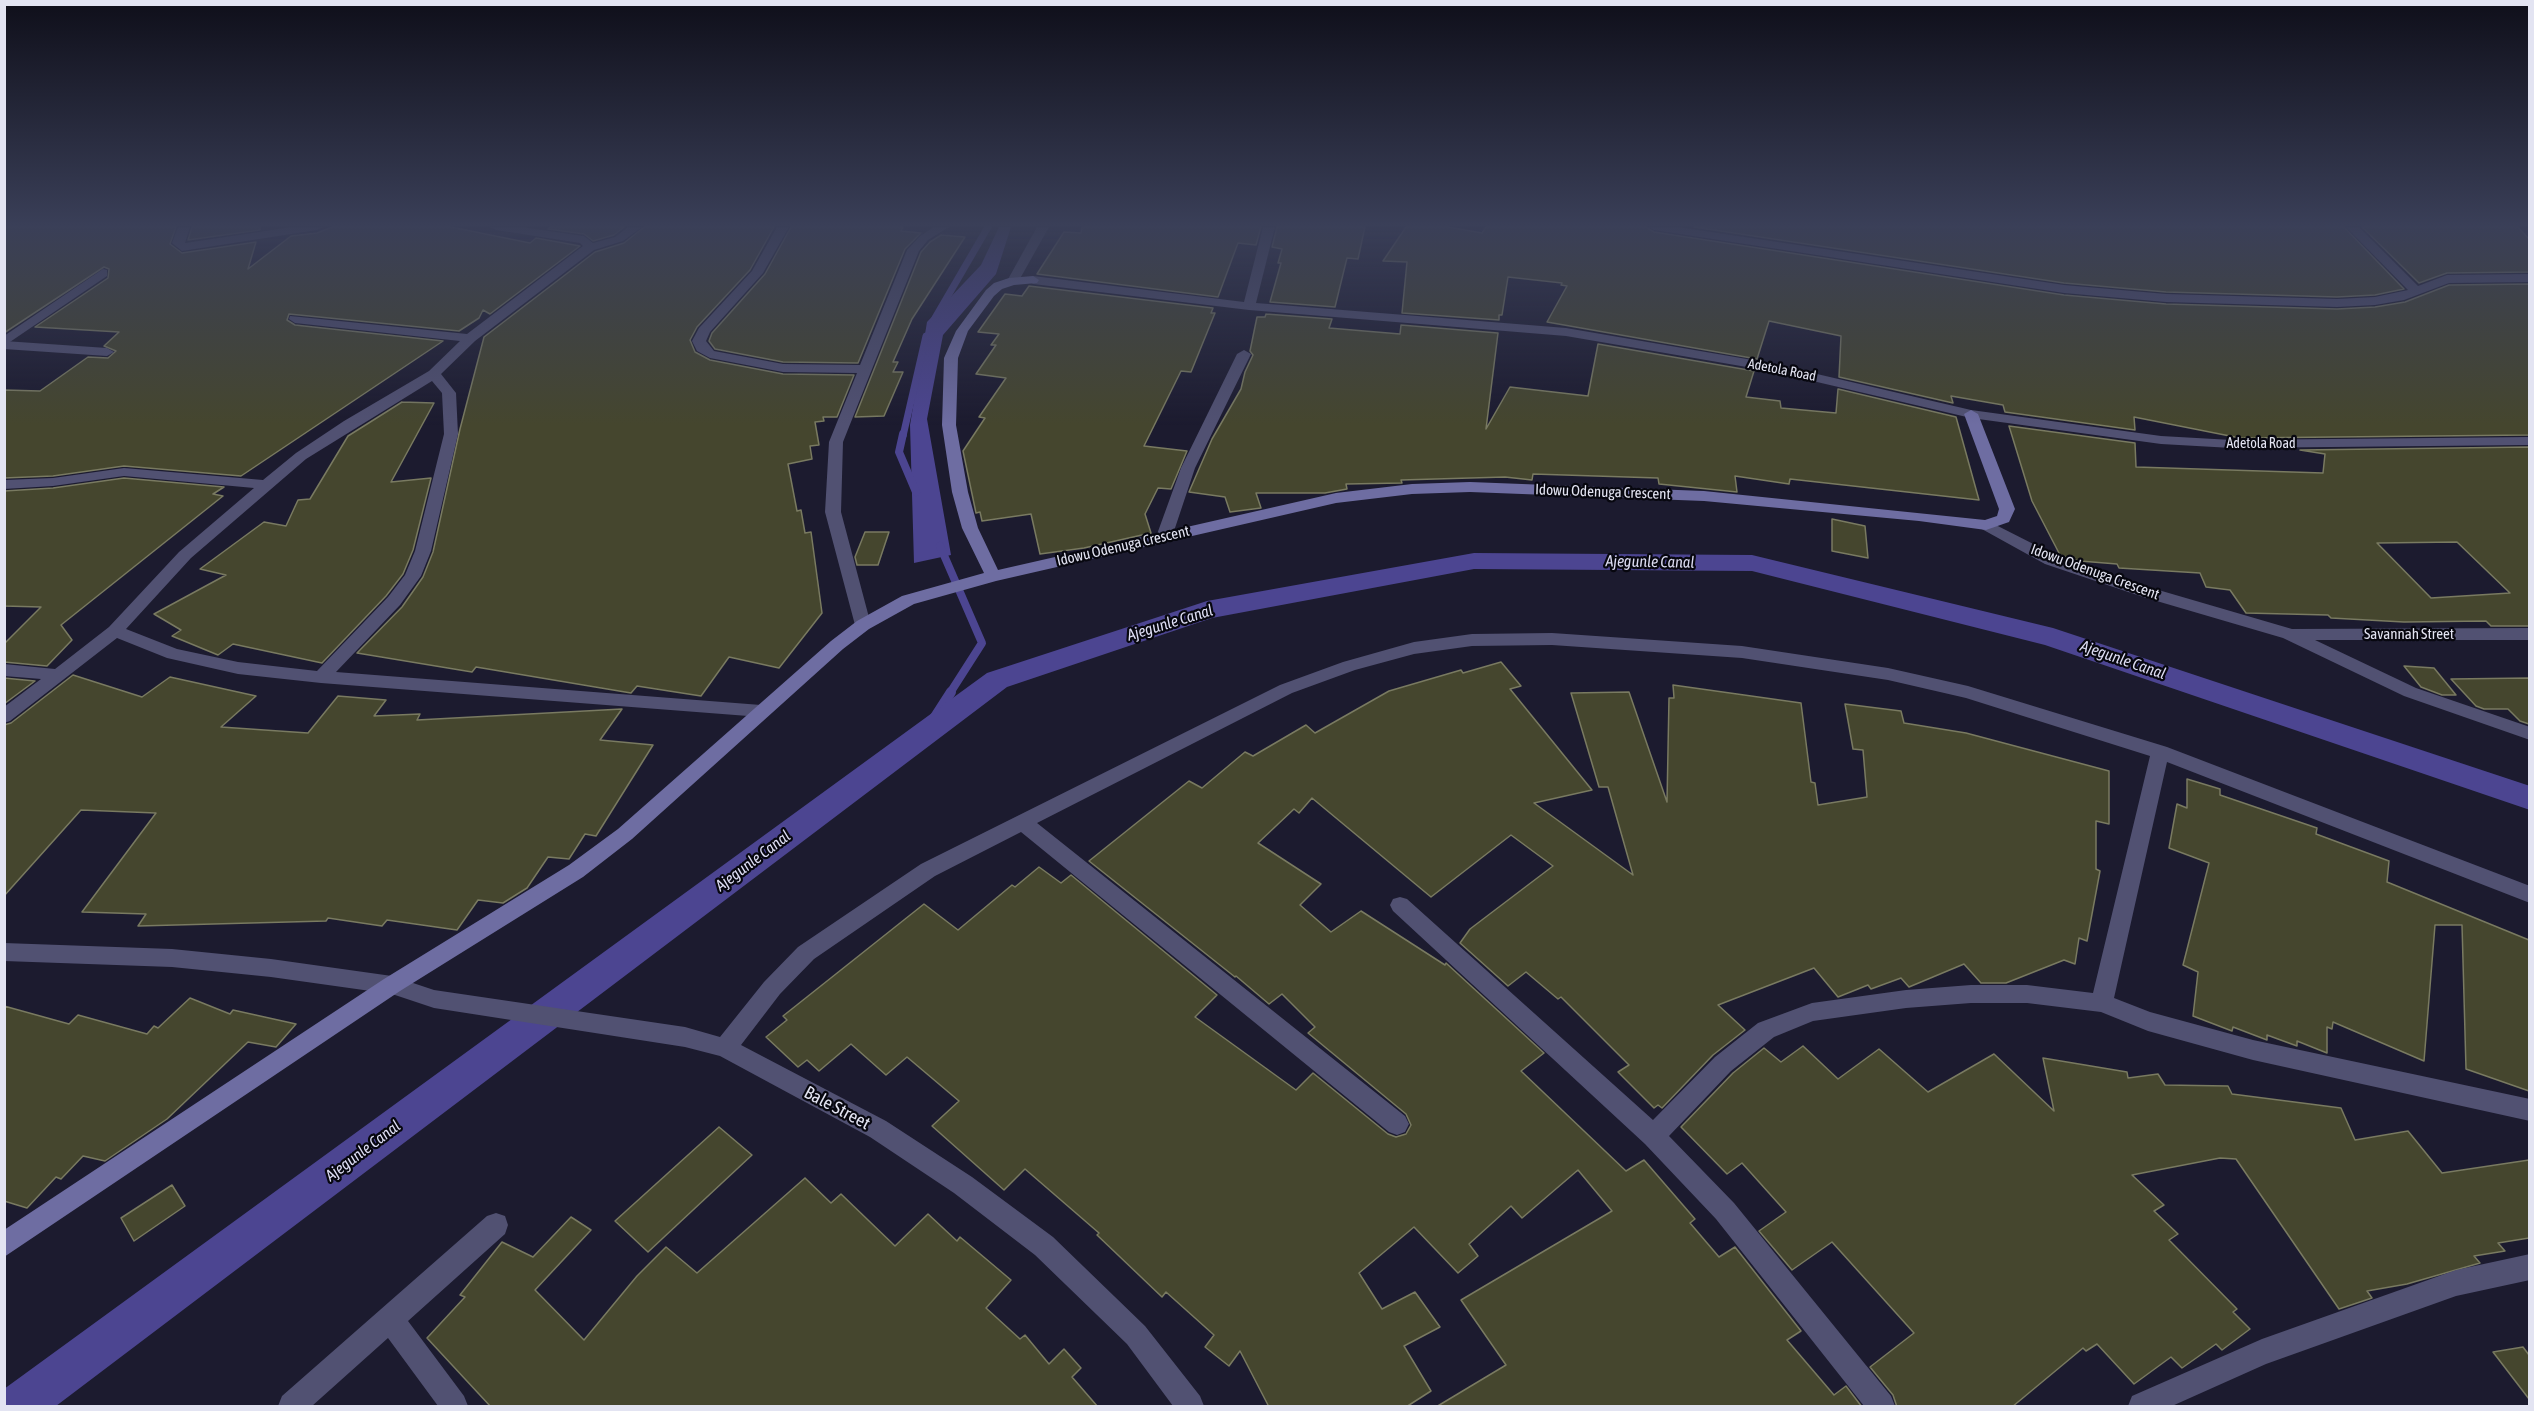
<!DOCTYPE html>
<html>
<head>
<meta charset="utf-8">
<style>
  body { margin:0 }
  #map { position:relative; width:2534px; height:1411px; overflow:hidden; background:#1c1b2f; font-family:"Asap Condensed",sans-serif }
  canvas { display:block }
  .frame { position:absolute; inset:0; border:6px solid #e3e4f2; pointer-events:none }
</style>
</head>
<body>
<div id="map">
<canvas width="2534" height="1411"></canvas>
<div class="frame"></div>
</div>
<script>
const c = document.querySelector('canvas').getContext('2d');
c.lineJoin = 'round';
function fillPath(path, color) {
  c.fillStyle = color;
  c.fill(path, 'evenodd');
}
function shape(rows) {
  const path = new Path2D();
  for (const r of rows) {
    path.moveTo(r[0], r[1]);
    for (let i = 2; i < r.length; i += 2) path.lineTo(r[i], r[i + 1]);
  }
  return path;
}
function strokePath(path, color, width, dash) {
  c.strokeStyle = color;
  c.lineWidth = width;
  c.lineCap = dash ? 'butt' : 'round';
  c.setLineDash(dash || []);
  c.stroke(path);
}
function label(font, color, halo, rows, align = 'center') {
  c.font = font + ' "Asap Condensed",sans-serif';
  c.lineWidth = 4.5;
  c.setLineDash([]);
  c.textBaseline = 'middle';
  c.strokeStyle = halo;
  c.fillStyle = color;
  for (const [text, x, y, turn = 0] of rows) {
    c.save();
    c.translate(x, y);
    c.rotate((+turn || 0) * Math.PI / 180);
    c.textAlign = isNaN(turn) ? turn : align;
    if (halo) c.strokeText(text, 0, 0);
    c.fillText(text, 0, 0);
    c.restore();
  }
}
const water = shape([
  [999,227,1011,227,996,274,943,335,927,419,951,555,914,563,910,425,927,322,981,265]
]);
const streamFar2 = shape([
  [935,318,988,227],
  [903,436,926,336]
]);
const streamFar1 = shape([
  [903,434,899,452,916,492],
  [940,546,982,643,950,693]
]);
const stream = shape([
  [924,734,951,692]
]);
const canal = shape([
  [1474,553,1752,555,2053,628,2530,786,2530,810,2045,645,1752,571,1474,569,1212,618,1007,687,56,1406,4,1406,4,1389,987,673,1207,601,1474,553]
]);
const building = shape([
  [4,227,176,227,170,244,182,253,256,242,248,269,291,236,317,233,332,227,451,227,530,243,536,238,580,246,490,314,483,310,479,318,459,331,289,314,287,320,295,325,443,341,241,476,124,466,53,476,4,478,4,390,40,391,88,357,108,358,116,351,104,346,119,332,35,327,108,278,109,269,104,267,4,333,4,227],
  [192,227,260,227,260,230,188,240,192,227],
  [550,227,624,227,614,235,593,241,584,234,548,229,550,227],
  [644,227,774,227,750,270,697,327,690,340,695,352,710,360,783,374,854,375,837,417,823,417,824,421,815,422,819,445,810,446,812,459,788,464,797,511,801,510,805,533,811,532,822,613,779,668,729,657,701,696,637,686,631,693,476,667,472,672,357,653,402,607,423,577,433,552,460,429,484,337,595,252,624,243,644,227],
  [791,227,903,227,901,231,921,233,905,249,858,363,783,362,715,349,709,341,712,333,765,274,791,227],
  [1082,227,1261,227,1256,245,1238,243,1218,297,1037,274,1064,232,1081,233,1082,227],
  [1277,227,1365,227,1358,259,1347,258,1335,307,1270,302,1281,263,1278,263,1282,249,1272,247,1277,227],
  [1406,227,1448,227,1482,233,1486,227,1646,227,1654,232,2064,295,2166,304,2337,309,2375,307,2405,302,2449,285,2529,284,2529,435,2240,438,2134,417,2135,430,2005,412,2003,405,1951,396,1953,403,1839,377,1841,336,1769,321,1757,359,1547,322,1567,286,1561,285,1562,283,1508,277,1502,315,1499,315,1499,320,1402,313,1407,262,1383,261,1406,227],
  [1694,227,2344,227,2404,289,2375,295,2337,297,2166,292,2064,283,1694,227],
  [2362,227,2518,227,2529,239,2529,272,2447,273,2419,283,2362,227],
  [941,235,965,237,912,319,893,362,898,362,893,372,903,372,884,416,855,417,921,252,930,242,941,235],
  [1029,286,1213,308,1211,313,1215,313,1191,372,1181,371,1144,446,1187,451,1171,489,1158,488,1145,514,1151,533,1084,548,1040,554,1031,514,982,521,980,512,976,513,963,451,985,418,979,417,1006,378,976,374,996,345,991,345,999,334,978,332,1005,294,1022,296,1029,286],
  [1266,314,1332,319,1329,328,1400,334,1401,325,1498,333,1486,429,1510,387,1588,396,1598,344,1754,371,1746,397,1780,401,1781,408,1836,413,1838,389,1956,417,1979,500,1790,479,1789,484,1735,476,1737,492,1659,484,1658,478,1533,474,1532,480,1505,477,1401,480,1402,483,1346,484,1347,489,1325,493,1256,493,1261,508,1230,512,1225,497,1189,492,1212,439,1241,389,1245,372,1253,355,1250,351,1257,317,1265,317,1266,314],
  [402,402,434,403,391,482,431,478,413,550,403,574,386,596,322,663,233,644,218,655,172,636,181,630,154,614,226,575,200,569,264,522,286,526,298,500,310,499,348,436,402,402],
  [2009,426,2135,443,2136,467,2323,473,2325,454,2300,450,2529,447,2529,626,2491,626,2486,621,2404,622,2331,618,2328,615,2246,613,2230,590,2206,587,2200,573,2119,568,2117,564,2080,561,2060,555,2032,501,2009,426],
  [2457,542,2510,593,2431,598,2377,543,2457,542],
  [124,478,224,487,213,494,223,496,61,625,72,640,47,666,4,662,4,644,41,607,4,606,4,491,53,488,124,478],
  [1832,519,1865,526,1868,558,1832,551,1832,519],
  [865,532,889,532,878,565,857,565,855,557,865,532],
  [1501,662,1521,686,1510,689,1592,790,1534,803,1633,875,1608,787,1599,787,1571,693,1629,692,1667,802,1669,698,1674,698,1673,685,1801,703,1811,782,1815,783,1818,805,1867,797,1863,750,1853,749,1845,704,1901,711,1904,723,1966,733,2109,771,2109,824,2096,821,2096,869,2100,871,2087,941,2079,938,2075,964,2064,960,2006,983,1981,983,1964,964,1909,987,1901,978,1871,989,1868,985,1838,997,1814,968,1718,1005,1745,1030,1713,1055,1662,1108,1658,1105,1654,1108,1618,1072,1629,1065,1561,997,1558,999,1526,972,1508,986,1460,943,1470,929,1553,866,1511,835,1431,897,1312,798,1299,813,1294,809,1258,843,1321,884,1300,905,1331,932,1361,911,1445,965,1446,963,1544,1053,1521,1071,1626,1171,1644,1160,1695,1219,1690,1223,1719,1257,1735,1247,1801,1331,1787,1340,1834,1395,1846,1386,1862,1407,1436,1407,1506,1365,1461,1300,1612,1211,1578,1170,1522,1218,1511,1206,1469,1244,1478,1256,1458,1273,1414,1227,1359,1273,1382,1309,1415,1292,1440,1327,1404,1346,1431,1391,1406,1407,1269,1407,1240,1351,1229,1366,1205,1347,1214,1335,1166,1292,1162,1297,1097,1235,1099,1233,1025,1169,1004,1190,932,1126,959,1101,907,1057,886,1075,851,1044,819,1071,807,1060,798,1067,766,1037,787,1020,783,1016,924,904,958,930,1012,885,1015,887,1039,867,1061,883,1071,875,1217,995,1195,1017,1296,1090,1313,1073,1388,1134,1396,1137,1406,1134,1411,1125,1406,1114,1308,1033,1315,1027,1282,994,1269,1004,1236,976,1235,977,1089,861,1189,781,1202,788,1245,752,1253,756,1306,725,1315,733,1389,691,1461,670,1463,673,1501,662],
  [2404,666,2434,668,2456,695,2442,695,2421,687,2404,666],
  [73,675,142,697,170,677,256,696,221,727,308,733,338,696,386,700,374,716,420,714,417,720,622,709,600,740,653,745,596,836,585,834,569,859,548,857,527,888,503,903,478,900,457,930,387,920,382,926,328,918,326,921,138,926,146,914,82,912,156,813,81,810,4,896,4,725,11,723,73,675],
  [4,678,35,681,4,704,4,678],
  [2529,678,2529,724,2520,721,2508,709,2484,709,2476,706,2451,679,2529,678],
  [2187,779,2220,789,2220,795,2317,828,2316,834,2389,861,2387,882,2529,940,2529,1091,2466,1069,2462,925,2435,925,2424,1061,2333,1022,2332,1029,2327,1027,2327,1053,2297,1041,2297,1046,2267,1035,2267,1040,2233,1027,2232,1031,2193,1016,2198,972,2183,965,2209,863,2169,848,2177,804,2187,808,2187,779],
  [190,998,230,1014,233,1010,296,1024,276,1047,248,1042,167,1119,105,1161,83,1156,61,1179,56,1177,27,1208,4,1201,4,1006,69,1024,78,1015,147,1034,154,1026,158,1028,190,998],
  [1803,1046,1838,1079,1879,1049,1928,1092,1994,1054,2054,1111,2043,1058,2127,1072,2128,1078,2158,1074,2165,1085,2228,1086,2232,1094,2341,1108,2355,1140,2408,1131,2442,1173,2529,1160,2529,1238,2498,1243,2505,1251,2474,1256,2480,1263,2407,1284,2367,1291,2372,1298,2339,1309,2236,1159,2220,1158,2132,1175,2164,1205,2154,1211,2178,1234,2169,1240,2237,1309,2233,1312,2250,1329,2222,1350,2216,1344,2182,1368,2171,1357,2134,1384,2097,1344,2086,1351,2083,1348,2012,1407,1897,1407,1893,1395,1870,1367,1914,1333,1832,1242,1792,1270,1759,1231,1786,1212,1742,1163,1727,1174,1681,1127,1733,1073,1764,1048,1781,1062,1803,1046],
  [719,1127,752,1155,648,1252,615,1221,719,1127],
  [805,1178,831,1203,841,1194,895,1246,928,1214,957,1241,960,1237,1011,1280,986,1308,1020,1339,1025,1335,1049,1364,1064,1349,1081,1368,1072,1377,1098,1407,491,1407,427,1338,465,1297,460,1295,502,1242,533,1257,571,1217,591,1230,535,1290,584,1340,637,1276,666,1247,697,1273,805,1178],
  [172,1185,185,1206,134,1241,121,1218,172,1185],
  [2523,1347,2529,1355,2529,1399,2493,1352,2523,1347]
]);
const lane = shape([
  [178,227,190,227,185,243,292,227,323,227,317,230,182,251,172,243,178,227],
  [1037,227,1049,227,1017,284,1009,284,1007,281,1037,227],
  [4,341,107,348,114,352,107,356,4,349,4,341]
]);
const street = shape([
  [490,227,521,227,584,236,593,243,615,237,628,227,642,227,623,241,594,250,475,341,441,374,456,393,458,434,431,551,421,576,400,605,336,672,761,705,767,707,770,711,767,715,761,717,321,683,238,674,167,658,117,638,10,721,4,723,4,707,41,679,4,676,4,664,55,669,109,627,179,552,254,488,124,476,53,486,4,489,4,480,53,478,124,468,263,480,296,453,344,421,429,371,460,341,295,323,289,319,290,316,467,334,583,246,580,243,496,230,490,227],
  [432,381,442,393,444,434,415,551,405,575,388,597,317,671,238,662,177,649,126,629,191,558,306,459,432,381],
  [777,227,789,227,763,273,710,332,706,341,714,351,783,364,860,365,907,250,920,236,934,227,949,227,928,240,919,251,843,442,841,512,871,625,863,631,855,625,825,512,829,442,857,373,783,372,710,358,697,351,692,341,699,328,752,271,777,227],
  [1263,227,1275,227,1256,303,1566,328,1770,363,1971,410,2161,436,2232,440,2530,437,2530,445,2232,448,2161,444,1971,418,1770,371,1566,336,1249,310,1033,284,1027,280,1033,276,1244,302,1263,227],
  [1648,227,1678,227,2064,285,2166,294,2337,299,2375,297,2408,290,2346,227,2359,227,2418,286,2447,275,2530,274,2530,282,2449,283,2404,300,2375,305,2337,307,2166,302,2064,293,1654,230,1648,227],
  [103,269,107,270,107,276,4,346,4,336,103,269],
  [1244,350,1251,354,1195,468,1172,537,1170,540,1158,540,1156,537,1181,468,1237,354,1244,350],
  [1986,520,2057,556,2155,589,2292,629,2530,628,2530,640,2315,640,2416,688,2530,727,2530,740,2404,696,2283,638,2143,597,2045,564,1980,528,1978,525,1986,520],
  [1552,633,1742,646,1888,668,1968,686,2167,747,2530,886,2530,903,2167,762,2114,998,2150,1012,2253,1040,2530,1099,2530,1121,2253,1060,2148,1031,2101,1012,2027,1003,1971,1003,1906,1008,1813,1021,1774,1037,1731,1071,1669,1136,1734,1203,1891,1396,1895,1406,1864,1406,1716,1219,1645,1144,1393,911,1390,905,1393,899,1400,897,1407,899,1653,1120,1715,1057,1758,1023,1812,1003,1906,990,1971,985,2027,985,2093,993,2150,756,1966,698,1888,680,1742,658,1552,645,1472,646,1414,654,1355,670,1292,693,1037,823,1405,1116,1409,1124,1405,1132,1397,1135,1389,1132,1021,832,935,876,814,959,780,994,741,1045,886,1121,972,1177,1053,1237,1145,1326,1200,1396,1204,1406,1173,1406,1127,1344,1035,1255,954,1193,870,1137,720,1056,685,1047,434,1008,392,994,271,977,172,967,4,961,4,943,172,949,271,959,392,976,434,990,685,1027,720,1037,764,982,798,947,921,864,1280,685,1343,662,1414,642,1472,634,1552,633],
  [496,1213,505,1216,508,1225,505,1234,408,1321,464,1396,468,1406,438,1406,388,1338,312,1406,278,1406,282,1396,487,1216,496,1213],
  [2530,1254,2530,1280,2456,1296,2266,1364,2172,1406,2128,1406,2132,1396,2262,1339,2456,1270,2530,1254]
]);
const secondary = shape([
  [1033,276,1039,280,1037,283,1014,285,1002,289,994,296,968,331,958,358,956,425,968,492,978,528,998,570,1336,493,1412,484,1470,482,1704,491,1985,520,1997,516,1999,509,1964,414,1971,410,1978,414,2015,509,2009,522,1986,530,1919,521,1704,501,1470,492,1412,494,1336,503,996,581,914,604,869,629,843,649,632,839,583,877,400,991,4,1257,4,1230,384,979,569,865,618,829,831,641,857,621,902,596,984,573,962,528,952,492,942,425,944,358,956,331,986,290,994,283,1009,278,1033,276]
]);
const farStreetnames = [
  ["Adetola Road",1782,370,11],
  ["Adetola Road",2261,444]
];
const streetNames = [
  ["Idowu Odenuga Crescent",1603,492,2],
  ["Idowu Odenuga Crescent",1123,546,-13],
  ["Idowu Odenuga Crescent",2095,572,20],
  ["Savannah Street",2409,634]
];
const waterNames = [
  ["Ajegunle Canal",1650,562,1],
  ["Ajegunle Canal",1170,623,-17],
  ["Ajegunle Canal",2123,660,19],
  ["Ajegunle Canal",753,861,-37],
  ["Ajegunle Canal",363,1151,-37]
];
const nearStreetnames = [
  ["Bale Street",837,1108,28]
];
fillPath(water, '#4c4591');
strokePath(streamFar2, '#4c4591', 7);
strokePath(streamFar1, '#4c4591', 8);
strokePath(stream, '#4c4591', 10);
fillPath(canal, '#4c4591');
fillPath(building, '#45462e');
strokePath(building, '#797a61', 1.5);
fillPath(lane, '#515172');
fillPath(street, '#515172');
fillPath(secondary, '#6e6da2');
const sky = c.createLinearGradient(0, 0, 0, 425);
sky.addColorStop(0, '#0f0f1a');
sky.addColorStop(0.53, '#3a3f58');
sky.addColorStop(1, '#3a3f5800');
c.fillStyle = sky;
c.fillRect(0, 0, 2534, 425);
label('14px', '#e3e4f2', '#07070f', farStreetnames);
label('15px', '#e3e4f2', '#07070f', streetNames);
label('italic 16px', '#ddddf3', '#07070f', waterNames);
label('18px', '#e3e4f2', '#07070f', nearStreetnames);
</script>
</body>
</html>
